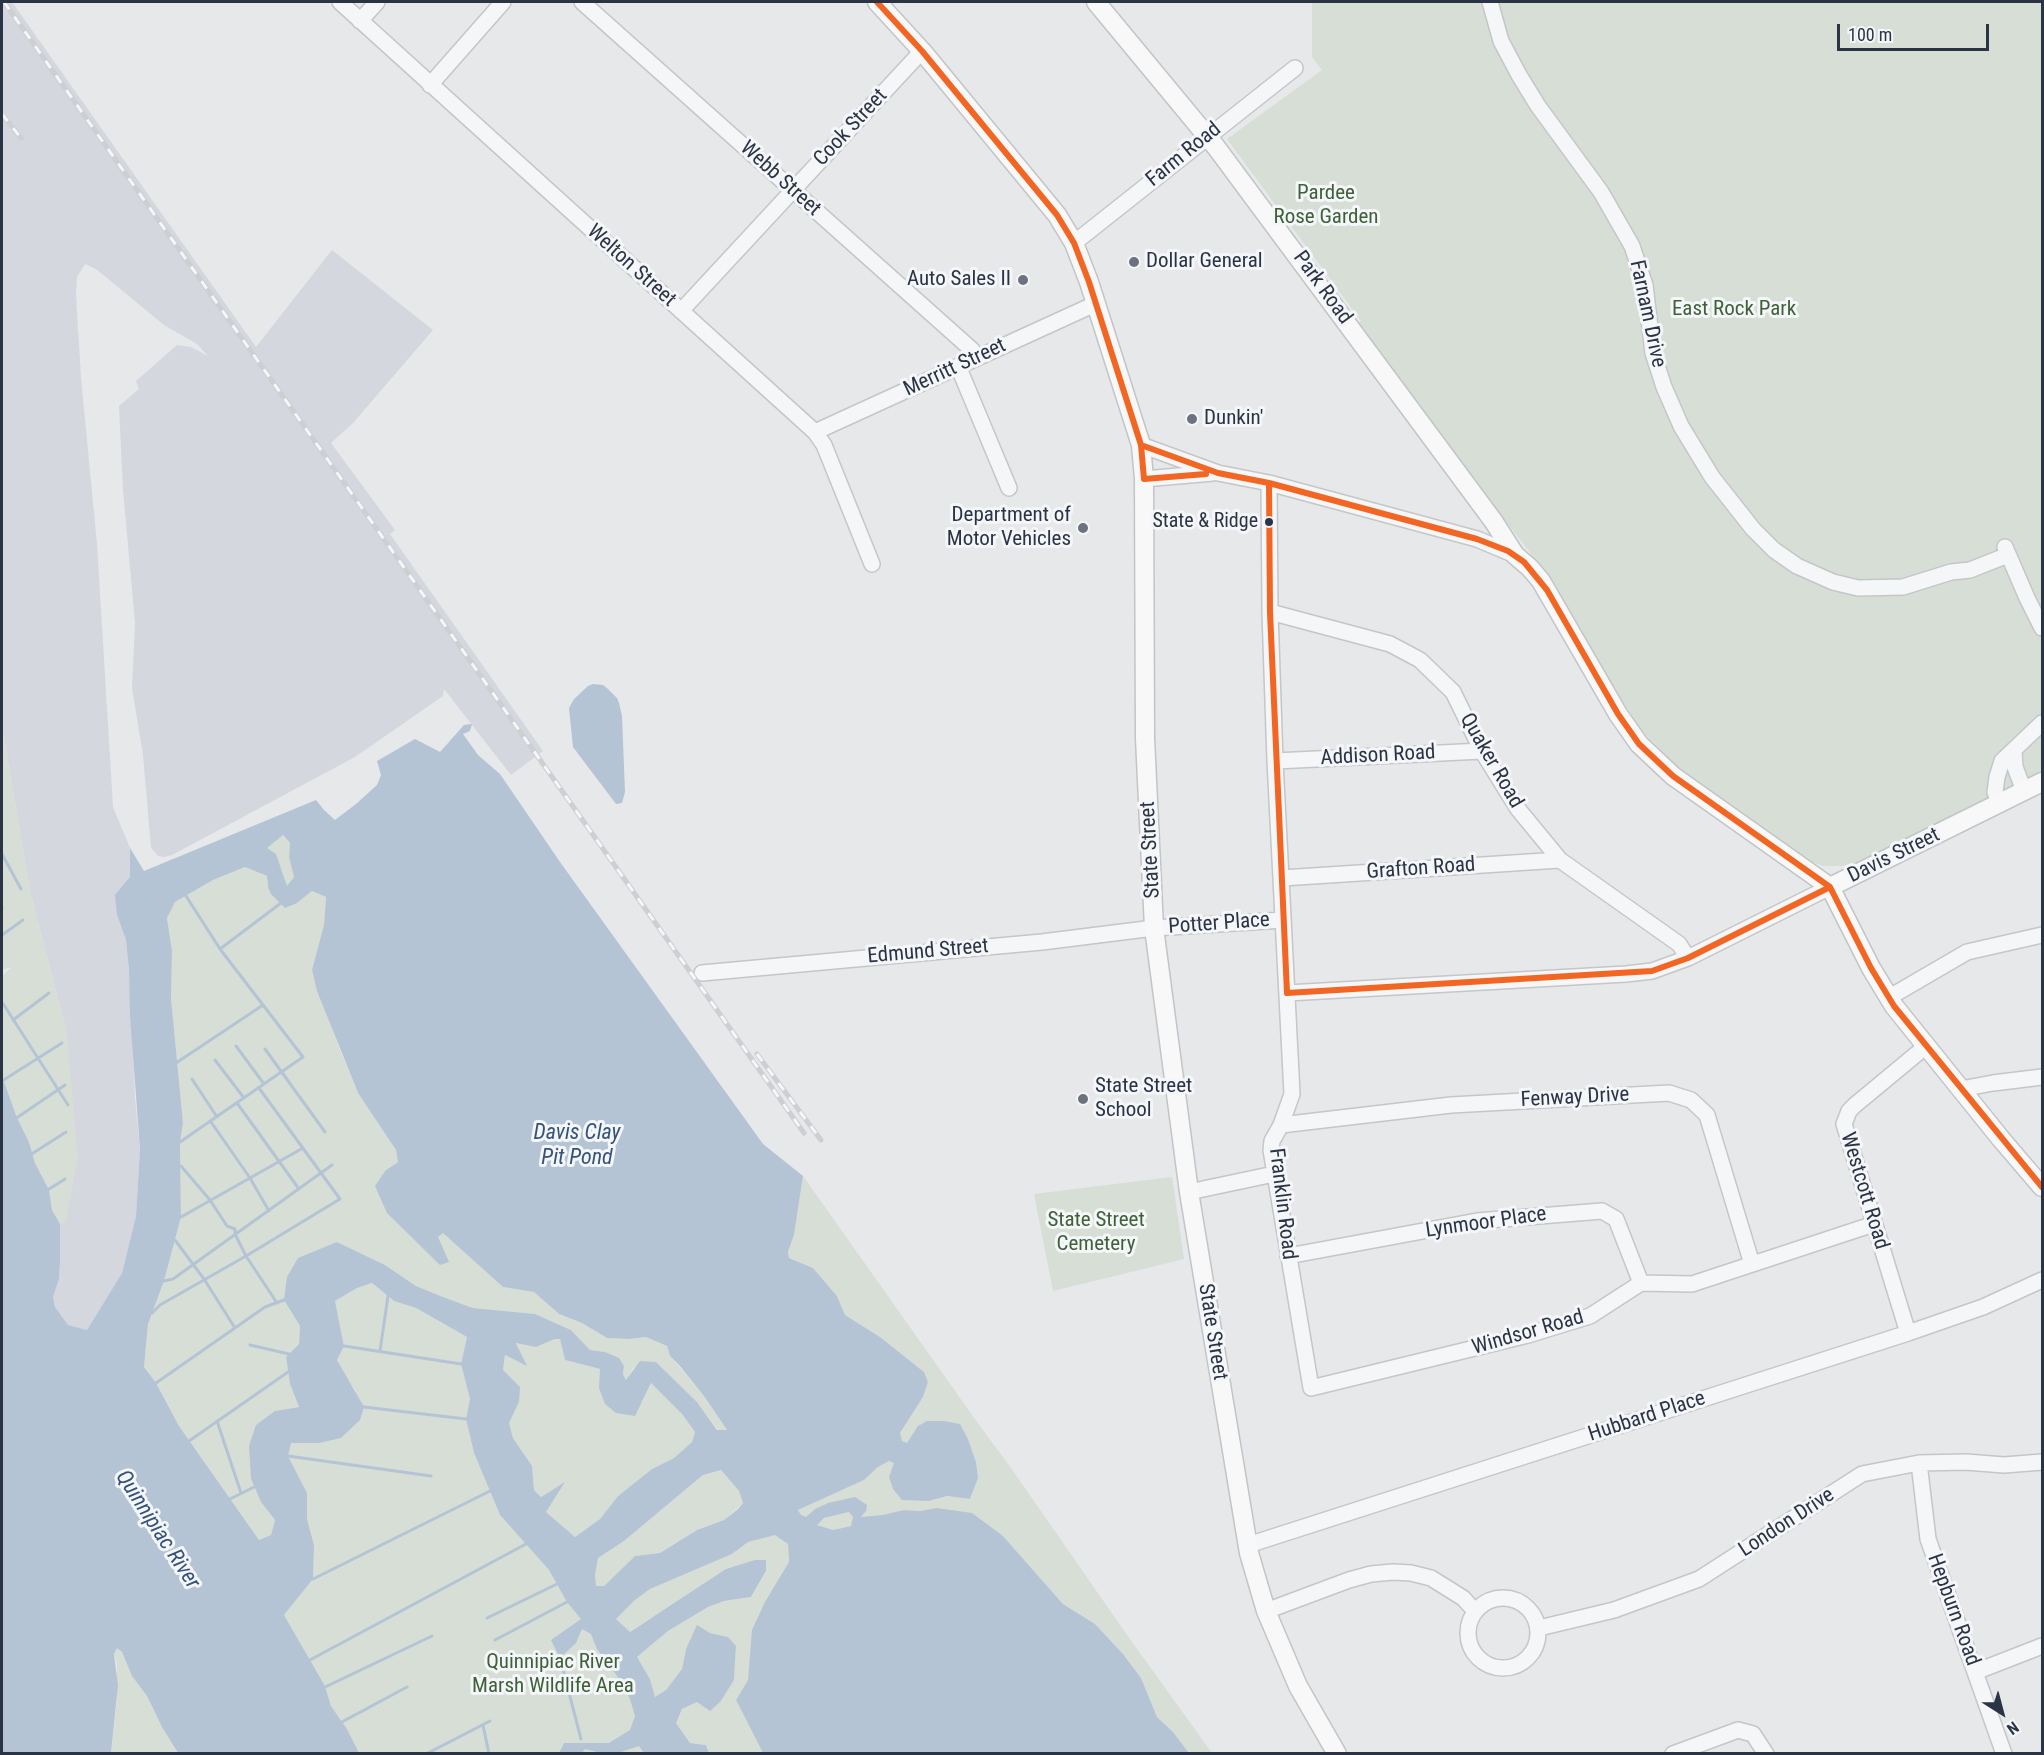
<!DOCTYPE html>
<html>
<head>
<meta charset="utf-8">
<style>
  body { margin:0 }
  #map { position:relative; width:2044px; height:1755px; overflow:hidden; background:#e6e8ea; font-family:"Roboto Condensed",sans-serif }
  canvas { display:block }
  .frame { position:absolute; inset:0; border:3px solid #2b3445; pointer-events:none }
  .north { position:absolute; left:1972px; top:1683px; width:60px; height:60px; -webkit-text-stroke:4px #f4f6f9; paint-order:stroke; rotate:144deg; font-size:16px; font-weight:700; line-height:24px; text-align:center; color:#2b3445 }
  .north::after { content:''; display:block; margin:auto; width:21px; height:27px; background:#2b3445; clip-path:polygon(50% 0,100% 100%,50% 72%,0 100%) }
  .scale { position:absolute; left:1837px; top:24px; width:152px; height:27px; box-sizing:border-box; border:3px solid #2b3445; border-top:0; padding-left:8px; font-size:18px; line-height:21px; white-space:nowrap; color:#2b3445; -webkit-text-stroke:4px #f4f6f9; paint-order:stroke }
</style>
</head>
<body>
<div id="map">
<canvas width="2044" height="1755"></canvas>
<div class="frame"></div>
<div class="north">N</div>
<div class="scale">100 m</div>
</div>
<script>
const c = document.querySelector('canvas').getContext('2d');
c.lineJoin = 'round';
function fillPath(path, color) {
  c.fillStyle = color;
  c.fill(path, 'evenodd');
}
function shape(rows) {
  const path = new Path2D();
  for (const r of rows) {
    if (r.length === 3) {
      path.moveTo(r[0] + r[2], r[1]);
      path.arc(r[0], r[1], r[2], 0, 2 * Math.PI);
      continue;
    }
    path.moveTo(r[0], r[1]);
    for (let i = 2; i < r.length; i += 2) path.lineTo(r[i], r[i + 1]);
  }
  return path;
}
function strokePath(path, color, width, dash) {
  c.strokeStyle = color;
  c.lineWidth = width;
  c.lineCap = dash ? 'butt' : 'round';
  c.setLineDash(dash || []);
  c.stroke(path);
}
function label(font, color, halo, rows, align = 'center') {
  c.font = font + ' "Roboto Condensed",sans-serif';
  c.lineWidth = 6;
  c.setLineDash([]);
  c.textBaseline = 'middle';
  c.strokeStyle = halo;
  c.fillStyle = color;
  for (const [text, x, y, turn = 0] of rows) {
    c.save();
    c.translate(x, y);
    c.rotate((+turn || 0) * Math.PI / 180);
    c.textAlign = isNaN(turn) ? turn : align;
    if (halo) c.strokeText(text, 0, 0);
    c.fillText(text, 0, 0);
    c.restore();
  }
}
const built = shape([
  [2,2,12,2,256,347,332,250,433,330,353,423,331,443,395,530,390,534,543,751,511,775,444,689,443,696,355,757,172,855,164,857,158,856,151,848,143,755,132,688,135,623,123,490,119,406,139,389,136,381,177,345,191,347,208,356,197,344,164,325,96,269,85,264,77,277,76,295,81,378,97,544,113,807,130,848,130,877,117,915,126,940,129,970,135,1098,140,1149,136,1216,122,1273,87,1330,68,1325,55,1307,53,1297,59,1279,60,1262,60,1224,66,1221,67,1034,30,891,2,727]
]);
const green = shape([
  [1312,2,2042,2,2042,776,1863,860,1846,866,1823,866,1812,862,1681,770,1641,730,1593,654,1554,584,1393,374,1357,324,1361,321,1227,139,1322,70,1312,57],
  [2,727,30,891,67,1034,78,1158,66,1221,60,1224,52,1210,49,1190,35,1163,29,1142,17,1118,2,1076,2,976,12,967,2,970],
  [282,835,290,843,289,857,294,877,287,887,281,868,266,848],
  [245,867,267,876,268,887,297,903,312,891,326,897,324,925,312,971,339,1048,358,1093,396,1150,398,1162,386,1170,438,1236,443,1232,503,1287,534,1292,559,1314,582,1323,607,1338,629,1339,646,1337,667,1346,670,1356,704,1396,727,1430,718,1430,697,1402,656,1362,633,1368,627,1381,623,1374,624,1366,605,1352,590,1350,571,1330,535,1314,473,1308,443,1297,416,1286,385,1265,337,1242,284,1300,300,1326,299,1344,286,1357,290,1384,299,1407,275,1411,251,1479,261,1502,275,1520,271,1535,259,1540,179,1426,156,1383,144,1367,148,1324,164,1281,181,1217,180,1142,183,1123,171,998,172,951,167,918,175,902,213,880],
  [803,1176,977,1422,1011,1468,1127,1635,1212,1753,1189,1753,1173,1732,1157,1717,1141,1678,1123,1654,1095,1624,1063,1604,1003,1536,949,1511,936,1508,921,1511,904,1510,882,1515,860,1517,866,1511,815,1509,806,1518,801,1515,798,1510,864,1480,878,1467,889,1461,894,1462,929,1501,947,1496,970,1499,978,1478,976,1462,968,1439,918,1427,907,1443,902,1441,900,1433,923,1397,928,1382,924,1372,880,1337,845,1315,837,1296,813,1268,789,1258,788,1253,794,1235],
  [1172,1177,1184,1259,1053,1291,1034,1194],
  [372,1283,394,1301,416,1308,467,1337,461,1364,470,1399,466,1419,474,1453,500,1515,549,1570,559,1588,595,1576,598,1558,624,1541,703,1475,721,1470,739,1491,743,1503,724,1520,697,1530,660,1553,635,1556,604,1586,596,1586,672,1753,359,1753,347,1729,331,1706,325,1686,284,1615,313,1579,314,1545,307,1519,307,1493,288,1456,290,1443,319,1443,356,1391,342,1372,337,1360,344,1346,335,1301,357,1288],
  [555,1339,560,1339,565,1360,600,1369,642,1403,651,1383,682,1414,695,1432,692,1442,674,1458,652,1469,618,1496,600,1519,575,1537,546,1512,564,1483,541,1497,534,1490,532,1466,513,1438,509,1423,519,1402,503,1370,505,1355,526,1365,516,1342,536,1347],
  [849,1512,853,1517,852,1526,833,1530,816,1525,824,1518],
  [775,1534,788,1544,789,1562,753,1630,748,1680,736,1700,763,1753,709,1753,706,1745,690,1743,676,1723,682,1709,697,1702,721,1701,734,1680,736,1646,728,1637,710,1633,686,1649,682,1669,666,1690,655,1697,650,1679,637,1657,668,1631,708,1607,724,1601,751,1597,766,1572,651,1618,629,1632,616,1619,635,1600,650,1589,732,1554,748,1542],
  [117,1648,122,1652,132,1676,147,1696,162,1727,178,1753,111,1754,117,1699,117,1664,114,1654]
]);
const water = shape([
  [593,684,603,685,608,689,617,698,619,703,622,716,625,792,622,803,616,804,573,747,569,708,574,699,588,686],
  [472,724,470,731,463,734,478,755,500,774,560,862,763,1144,803,1176,794,1235,788,1252,789,1258,813,1268,837,1296,845,1315,880,1337,924,1372,928,1382,923,1397,900,1433,902,1441,907,1443,918,1426,927,1421,944,1421,960,1424,968,1439,976,1462,978,1478,970,1499,947,1496,929,1501,902,1500,893,1489,889,1477,894,1463,889,1461,878,1467,864,1480,798,1510,801,1515,806,1517,815,1509,828,1503,855,1497,867,1505,866,1511,861,1517,882,1515,904,1510,921,1511,936,1508,972,1513,1003,1536,1063,1604,1095,1624,1123,1654,1141,1678,1157,1717,1173,1732,1189,1753,763,1753,736,1700,748,1680,752,1630,765,1602,789,1562,788,1544,775,1535,748,1542,732,1554,650,1589,635,1600,616,1619,630,1632,726,1569,755,1560,766,1560,766,1571,751,1597,724,1601,708,1607,668,1631,637,1657,650,1679,655,1697,666,1690,682,1669,686,1649,697,1625,710,1633,728,1637,736,1646,734,1680,721,1701,710,1711,697,1702,682,1709,676,1723,690,1743,706,1745,709,1753,644,1753,639,1746,618,1753,601,1753,585,1749,582,1753,559,1753,564,1743,609,1743,630,1730,635,1716,630,1699,620,1680,597,1649,591,1634,582,1629,576,1643,560,1658,551,1640,581,1619,567,1602,549,1570,500,1515,474,1453,466,1419,470,1399,461,1364,467,1337,416,1308,394,1301,372,1283,357,1288,335,1301,344,1346,337,1360,364,1407,360,1420,341,1438,319,1443,291,1443,288,1456,307,1493,307,1519,314,1545,313,1579,284,1615,325,1686,331,1706,347,1729,359,1753,178,1753,162,1727,147,1696,132,1676,122,1652,117,1648,114,1654,118,1685,111,1753,2,1753,2,1076,17,1118,29,1142,35,1163,49,1190,52,1210,60,1224,60,1262,59,1279,53,1297,55,1307,68,1325,87,1330,122,1273,136,1216,140,1149,130,1016,129,970,126,940,117,915,115,895,130,877,130,848,144,871,316,800,324,810,335,820,356,804,377,785,381,775,377,761,415,739,440,752,464,725],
  [283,835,290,843,289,857,294,877,287,886,276,854,267,848],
  [245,867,267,876,268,887,271,894,285,908,297,903,312,891,326,897,324,925,312,970,317,991,358,1093,396,1150,398,1162,386,1170,375,1186,387,1213,440,1265,449,1262,438,1237,443,1233,503,1287,534,1292,559,1314,582,1323,607,1338,629,1339,646,1337,667,1346,670,1356,679,1365,704,1396,727,1430,717,1430,697,1402,656,1362,640,1361,626,1380,623,1374,624,1366,619,1358,605,1352,590,1350,571,1330,535,1314,473,1308,443,1297,416,1286,385,1265,337,1242,298,1258,287,1277,284,1300,300,1326,299,1344,286,1357,290,1384,299,1407,275,1411,256,1425,249,1446,251,1479,261,1502,275,1520,271,1535,259,1540,179,1426,156,1383,144,1367,148,1324,164,1281,181,1217,180,1142,183,1123,171,998,172,951,167,918,175,902,213,880],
  [555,1339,560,1339,565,1360,600,1369,599,1388,605,1404,616,1413,635,1416,651,1383,682,1414,695,1432,692,1442,674,1458,652,1469,618,1496,600,1519,575,1537,546,1512,565,1482,541,1497,534,1490,532,1466,513,1438,509,1423,519,1402,520,1387,503,1370,505,1355,527,1366,516,1343,536,1347],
  [721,1470,739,1491,743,1503,738,1509,724,1520,697,1530,660,1553,635,1556,604,1586,596,1586,595,1576,598,1558,624,1541,703,1475],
  [849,1512,853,1517,851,1526,833,1530,817,1525,824,1518]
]);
const stream = shape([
  [2,854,21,889],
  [186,896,220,949],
  [2,908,2,907],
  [2,935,23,920],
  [2,1002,68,1105],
  [13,1020,49,993],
  [236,1046,264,1084],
  [265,1049,325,1132],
  [215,1060,244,1098],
  [176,1063,263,1005],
  [192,1079,217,1117],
  [2,1081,62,1043],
  [237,1103,299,1189],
  [15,1119,65,1085],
  [211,1122,250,1178,269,1211],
  [180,1142,303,1057,220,949,281,903],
  [30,1155,66,1132],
  [181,1166,210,1200,227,1226,235,1229,235,1234,246,1256,277,1303],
  [46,1191,65,1179],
  [181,1217,303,1148],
  [175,1240,204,1279,235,1328],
  [164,1281,173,1279,332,1165],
  [152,1313,160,1305,246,1256,340,1199,259,1088],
  [250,1345,289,1354],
  [344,1346,461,1364],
  [380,1351,388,1296],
  [156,1383,265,1307,284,1300],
  [364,1407,466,1419],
  [217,1421,241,1493],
  [189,1441,288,1372],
  [288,1456,431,1476],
  [230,1499,254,1487],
  [313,1579,490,1491],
  [487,1618,557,1584],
  [495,1640,567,1602],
  [560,1658,581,1739],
  [308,1661,526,1544],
  [323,1688,432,1636],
  [340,1723,407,1687],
  [483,1725,489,1754],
  [426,1754,490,1721]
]);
const minor = shape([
  [340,2,815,432,824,445,872,564],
  [582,2,971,349,978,357],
  [1490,2,1501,41,1519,75,1538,106,1601,192,1632,246,1645,285,1653,353,1664,387,1681,426,1712,477,1753,529,1774,550,1797,566,1833,582,1858,588,1903,587,1951,572,1970,570,2008,555],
  [360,21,377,2],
  [430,85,503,2],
  [1074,243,1295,68],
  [681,311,922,51],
  [958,366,1009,488],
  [815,432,1095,304],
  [1141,445,1218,473,1269,483,1477,539,1515,555],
  [1144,479,1213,473],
  [1269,483,1270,612,1275,761,1292,1094,1281,1125,1272,1141,1271,1150,1311,1388,1528,1335,1590,1316,1641,1283,1692,1284,1874,1224],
  [2005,547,2027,598,2042,628],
  [1270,612,1390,644,1420,660,1453,692,1482,751,1518,809,1560,860,1679,944,1688,958],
  [2014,751,2015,767,2024,791],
  [1275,761,1482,751],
  [1999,803,1995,792,1997,777,2002,761,2042,723],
  [1282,878,1560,860],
  [702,973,1042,942,1154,928,1283,920],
  [1287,993,1626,974,1652,971,1688,958,1830,887],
  [1888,998,1967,952,2042,935],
  [1961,1089,1993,1083,2042,1077],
  [1281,1125,1451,1105,1669,1093,1691,1100,1707,1115,1752,1264],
  [1189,1192,1274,1174],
  [1288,1256,1477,1221,1602,1211,1616,1219,1641,1283],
  [1908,1333,1844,1124,1849,1111,1855,1105,1925,1047],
  [1919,1463,1928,1539,2004,1754],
  [1248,1545,1908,1333,1983,1307,2042,1280],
  [1503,1633,35],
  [1266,1611,1349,1580,1371,1574,1393,1572,1411,1573,1431,1578,1463,1598,1475,1611],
  [1539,1628,1614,1610,1699,1579,1862,1474,1919,1463,1966,1462,2004,1465,2042,1462],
  [1975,1672,2042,1646],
  [1673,1754,1738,1730,1753,1734,1766,1754]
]);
const major = shape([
  [877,2,922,51,1057,215,1074,243,1089,282,1141,445,1144,479,1145,738,1154,928,1189,1192,1249,1553,1266,1611,1298,1686,1337,1754],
  [1096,2,1216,147,1494,522,1515,555,1530,568,1541,581,1618,714,1639,744,1673,776,1830,887,1871,968,1894,1006,2001,1139,2042,1187],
  [1830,887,2042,782]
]);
const rail = shape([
  [4,2,804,1133],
  [2,114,21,138],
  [757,1054,821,1140]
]);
const bus1 = shape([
  [877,2,922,51,1057,215,1074,243,1089,282,1141,445,1144,479,1206,474],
  [1141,445,1218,473,1269,483,1477,539,1508,551,1524,562,1547,590,1618,714,1639,744,1673,776,1830,887,1871,968,1894,1006,2042,1187],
  [1269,483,1270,612,1287,993,1652,971,1688,958,1830,887]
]);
const markers = [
  [1134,262,6,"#6c737f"],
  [1023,280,6,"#6c737f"],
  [1192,419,6,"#6c737f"],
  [1269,522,5,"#2b3445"],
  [1083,528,6,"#6c737f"],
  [1083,1099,6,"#6c737f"]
];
const busNames = [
  ["State & Ridge",1258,522]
];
const streetNames = [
  ["Cook Street",851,128,-47],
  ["Farm Road",1184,155,-39],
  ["Webb Street",780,179,42],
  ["Welton Street",631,266,42],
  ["Park Road",1322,288,54],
  ["Farnam Drive",1647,314,78],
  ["Merritt Street",955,368,-25],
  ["Addison Road",1378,756,-3],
  ["Quaker Road",1491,761,60],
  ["State Street",1151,850,-93],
  ["Davis Street",1894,856,-26],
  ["Grafton Road",1421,869,-4],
  ["Potter Place",1219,924,-4],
  ["Edmund Street",928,952,-5],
  ["Fenway Drive",1575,1098,-3],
  ["Westcott Road",1864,1191,73],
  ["Franklin Road",1282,1204,83],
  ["Lynmoor Place",1486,1223,-8],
  ["State Street",1212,1332,81],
  ["Windsor Road",1528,1333,-16],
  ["Hubbard Place",1647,1417,-18],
  ["London Drive",1787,1523,-33],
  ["Hepburn Road",1953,1610,70]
];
const parkNames = [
  ["Pardee",1326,194],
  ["Rose Garden",1326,218],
  ["East Rock Park",1734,310],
  ["State Street",1096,1221],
  ["Cemetery",1096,1245],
  ["Quinnipiac River",553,1663],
  ["Marsh Wildlife Area",553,1687]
];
const poiNames = [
  ["Dollar General",1146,262],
  ["Auto Sales II",1011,280,"right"],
  ["Dunkin'",1204,419],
  ["Department of",1071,516,"right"],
  ["Motor Vehicles",1071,540,"right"],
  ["State Street",1095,1087],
  ["School",1095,1111]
];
const waterNames = [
  ["Davis Clay",577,1133],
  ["Pit Pond",577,1158],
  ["Quinnipiac River",157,1530,57]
];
fillPath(built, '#d4d7dd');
fillPath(green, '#d6ded6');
fillPath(water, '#b4c4d5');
strokePath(stream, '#b4c4d5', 3);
strokePath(minor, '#c4c6c8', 18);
strokePath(major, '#c2c5c8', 21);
strokePath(minor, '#f5f6f7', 15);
strokePath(major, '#f8f8f8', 18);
strokePath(rail, '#cecfd2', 5);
strokePath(rail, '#f4f6f9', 3, [9]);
strokePath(bus1, '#f26522', 6);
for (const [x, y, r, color] of markers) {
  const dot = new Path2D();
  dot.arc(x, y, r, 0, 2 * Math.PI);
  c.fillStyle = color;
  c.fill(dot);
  strokePath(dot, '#f4f6f9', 2);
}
label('20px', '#2b3445', '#f4f6f9', busNames, 'right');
label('21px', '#2b3445', '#f4f6f9', streetNames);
label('21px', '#3f6138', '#f4f6f9', parkNames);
label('21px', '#2b3445', '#f4f6f9', poiNames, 'left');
label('italic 22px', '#34527a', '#f4f6f9', waterNames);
</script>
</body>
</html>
